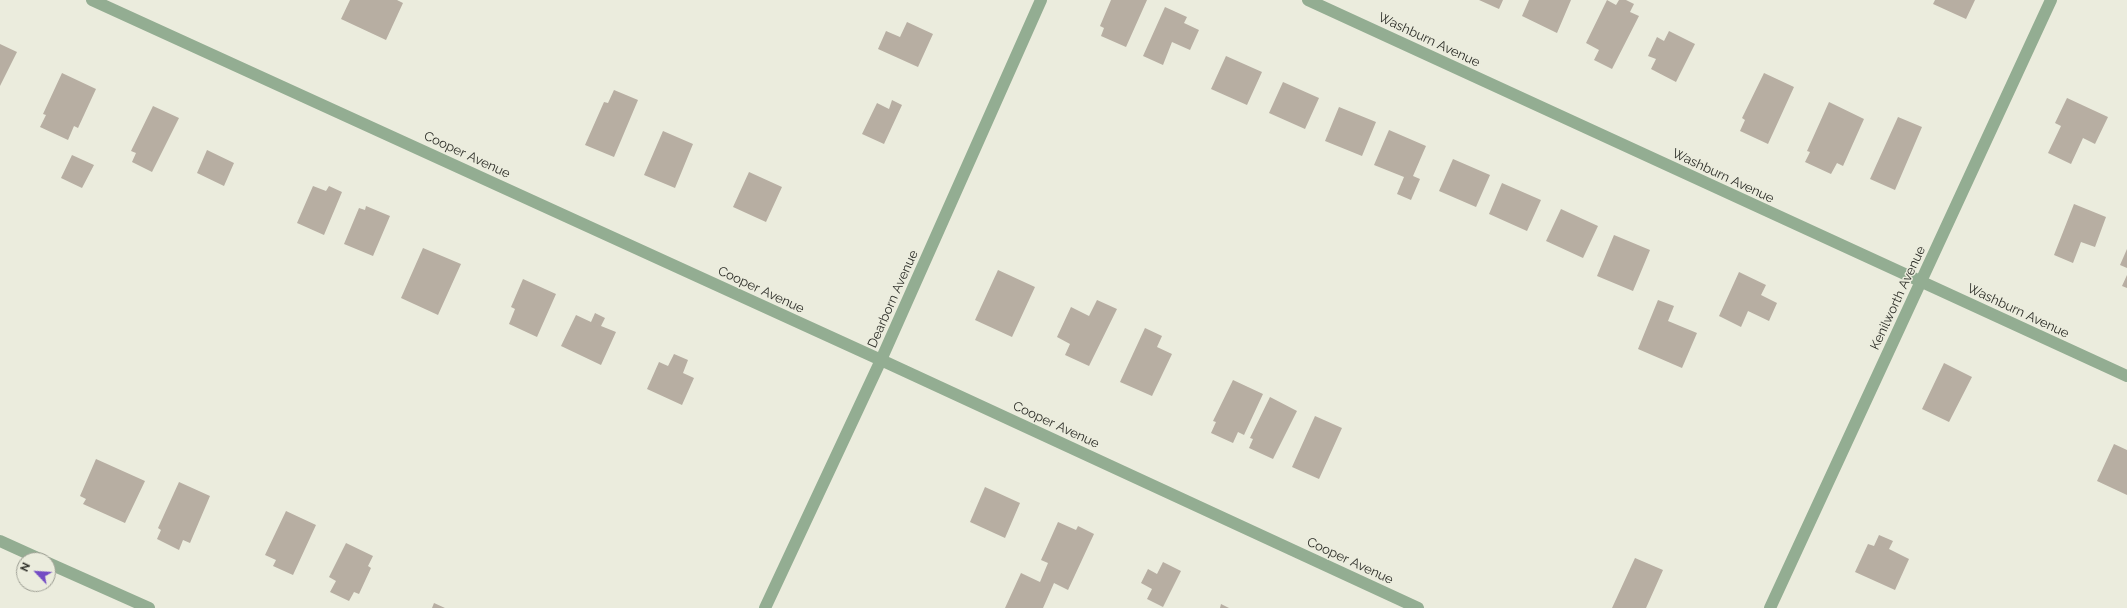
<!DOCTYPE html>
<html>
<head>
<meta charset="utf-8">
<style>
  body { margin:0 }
  #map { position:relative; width:2127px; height:608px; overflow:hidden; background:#ebecdd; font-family:Raleway,sans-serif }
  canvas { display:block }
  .north { position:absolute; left:16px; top:552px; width:40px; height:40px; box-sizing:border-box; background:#ebecdd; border:1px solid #9e9f94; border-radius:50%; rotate:295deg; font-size:11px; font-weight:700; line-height:16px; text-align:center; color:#2b2c26 }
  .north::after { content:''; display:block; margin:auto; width:14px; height:18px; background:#734cc4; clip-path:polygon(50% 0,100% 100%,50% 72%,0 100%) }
</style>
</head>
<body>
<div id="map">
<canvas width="2127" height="608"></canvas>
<div class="north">N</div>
</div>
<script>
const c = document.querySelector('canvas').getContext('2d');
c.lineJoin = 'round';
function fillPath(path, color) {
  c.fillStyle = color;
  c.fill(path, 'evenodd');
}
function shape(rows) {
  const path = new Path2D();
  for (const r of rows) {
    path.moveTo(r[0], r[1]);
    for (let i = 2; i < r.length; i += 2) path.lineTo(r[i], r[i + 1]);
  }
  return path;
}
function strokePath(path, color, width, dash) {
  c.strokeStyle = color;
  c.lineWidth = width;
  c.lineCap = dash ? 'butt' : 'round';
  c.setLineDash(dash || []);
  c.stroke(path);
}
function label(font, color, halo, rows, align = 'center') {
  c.font = font + ' Raleway,sans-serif';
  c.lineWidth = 3;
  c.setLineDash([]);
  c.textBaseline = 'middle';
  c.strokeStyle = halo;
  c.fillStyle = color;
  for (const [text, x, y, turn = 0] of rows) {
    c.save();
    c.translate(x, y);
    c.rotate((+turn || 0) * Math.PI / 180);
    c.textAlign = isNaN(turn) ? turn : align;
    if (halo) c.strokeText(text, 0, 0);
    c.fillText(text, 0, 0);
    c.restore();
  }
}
const building = shape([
  [350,0,397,0,403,3,386,40,341,19],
  [1111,0,1147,0,1126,47,1101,36,1104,28,1100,26],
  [1479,0,1503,0,1499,9],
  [1529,0,1571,0,1557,33,1522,16],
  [1607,0,1616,5,1619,0,1626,0,1634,4,1630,12,1639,16,1612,69,1594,60,1599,50,1586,43],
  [1935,0,1975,0,1966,19,1933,4],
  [1165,7,1187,17,1184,23,1199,30,1190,50,1172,42,1163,65,1143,56],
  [907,22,933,34,918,67,878,49,886,31,900,37],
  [1669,31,1695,44,1676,82,1651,69,1656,59,1648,56,1657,37,1664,41],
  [0,44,17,52,0,86],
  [1226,56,1262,72,1247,105,1211,89],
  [62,73,96,89,78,128,74,126,68,140,40,127,46,115,43,114],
  [1764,73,1794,87,1768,144,1740,131,1745,120,1742,118],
  [1283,82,1319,98,1305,129,1269,113],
  [614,90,638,100,614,157,585,145,604,102,608,103],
  [2067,98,2108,117,2095,144,2083,138,2071,164,2048,153,2061,126,2055,123],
  [892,100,902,105,884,144,862,134,877,103,889,109],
  [1829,102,1864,119,1843,166,1837,163,1831,174,1805,162,1810,152,1807,151],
  [153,106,179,118,152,172,132,162,136,153,131,151],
  [1339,107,1376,122,1362,156,1325,141],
  [1898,117,1922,127,1895,190,1870,179],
  [1389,130,1426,146,1413,176,1420,179,1411,200,1397,194,1404,177,1374,165],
  [663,131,693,144,675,188,644,175],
  [207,150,234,163,224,186,197,173],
  [72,155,94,165,82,188,61,178],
  [1453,159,1490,175,1476,207,1439,191],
  [749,172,782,187,766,222,733,207],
  [1502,183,1541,200,1527,231,1489,214],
  [313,186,326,191,329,186,342,192,324,235,297,223],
  [2074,204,2106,217,2095,247,2081,242,2073,263,2054,255],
  [366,206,390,216,373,256,344,244,359,208,365,210],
  [1561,209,1598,226,1583,258,1546,241],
  [1614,235,1650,250,1633,291,1597,276],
  [423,248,461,264,438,315,401,298],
  [2127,249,2127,268,2120,265],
  [998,270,1035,287,1012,337,975,320],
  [1739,272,1766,285,1761,295,1777,303,1769,321,1748,311,1741,327,1719,316],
  [2127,275,2127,288,2122,286],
  [523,279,556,294,537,337,509,324,515,309,511,307],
  [1097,300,1117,309,1089,366,1065,355,1070,344,1057,337,1071,307,1089,316],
  [1658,300,1674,306,1668,321,1697,333,1682,368,1638,349],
  [595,313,605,318,601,326,616,332,601,365,561,346,576,315,591,322],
  [1145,328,1162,336,1157,347,1172,354,1152,396,1120,382],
  [674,354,688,360,683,373,694,378,682,405,647,389,659,362,668,366],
  [1944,363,1972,377,1949,422,1922,409],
  [1233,380,1263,394,1244,435,1238,432,1233,443,1211,433,1216,422,1213,421],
  [1270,397,1297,411,1273,459,1249,448,1253,439,1250,438],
  [1315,416,1342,428,1319,479,1292,467],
  [2114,444,2127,450,2127,495,2097,481],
  [96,459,145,481,125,523,83,504,86,499,80,496],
  [179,482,210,496,190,543,183,540,179,550,157,539,161,530,158,528],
  [985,487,1020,503,1005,538,970,522],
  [286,511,316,525,293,575,273,566,276,560,265,555],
  [1058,522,1076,530,1078,526,1094,534,1068,590,1054,583,1043,608,1005,608,1021,573,1040,582,1048,563,1041,560],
  [1879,535,1893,541,1889,549,1909,559,1895,590,1855,572,1868,544,1874,546],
  [346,543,373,556,368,566,371,568,359,594,354,592,349,601,330,592,336,581,329,577],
  [1635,558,1663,570,1646,608,1612,608],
  [1163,562,1181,571,1163,607,1147,599,1152,589,1141,583,1148,569,1157,574],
  [434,603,445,608,432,608],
  [1221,604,1229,608,1220,608]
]);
const minor = shape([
  [92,0,881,360,1418,608],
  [1308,0,2127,376],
  [0,541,42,560],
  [48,563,149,608],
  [765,608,881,360,1041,0],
  [1770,608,2051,0]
]);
const streetNames = [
  ["Washburn Avenue",1429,40,25],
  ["Cooper Avenue",467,155,25],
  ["Washburn Avenue",1723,176,25],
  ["Cooper Avenue",761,290,25],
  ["Kenilworth Avenue",1898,298,-65],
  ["Dearborn Avenue",893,299,-66],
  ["Washburn Avenue",2018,311,25],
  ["Cooper Avenue",1056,425,25],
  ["Cooper Avenue",1350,561,25]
];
fillPath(building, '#b7aea2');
strokePath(minor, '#93ad92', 12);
label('13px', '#2b2c26', '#ebecdd', streetNames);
</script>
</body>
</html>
